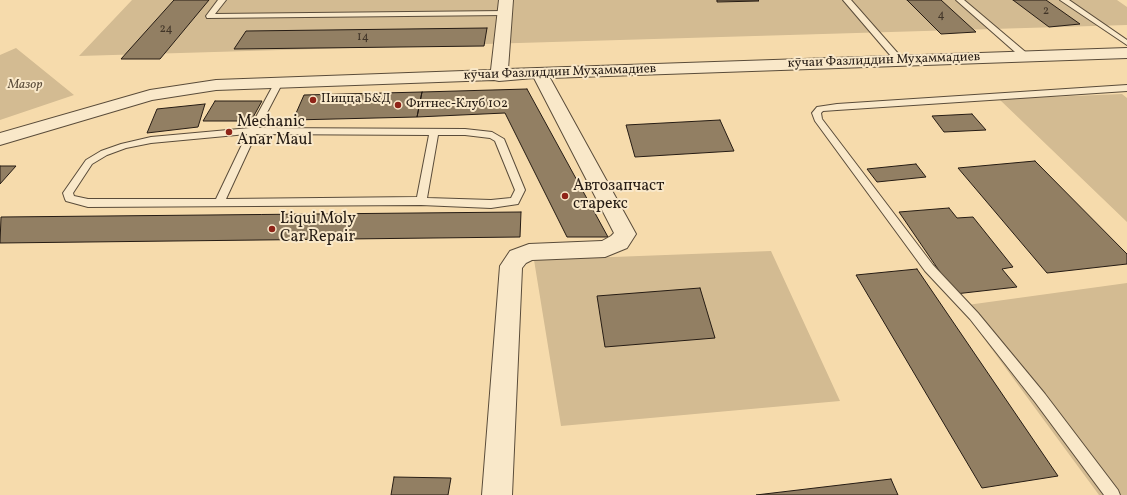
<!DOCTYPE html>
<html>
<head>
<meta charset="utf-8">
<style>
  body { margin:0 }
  canvas { display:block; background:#f6dbac }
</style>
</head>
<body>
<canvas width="1127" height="495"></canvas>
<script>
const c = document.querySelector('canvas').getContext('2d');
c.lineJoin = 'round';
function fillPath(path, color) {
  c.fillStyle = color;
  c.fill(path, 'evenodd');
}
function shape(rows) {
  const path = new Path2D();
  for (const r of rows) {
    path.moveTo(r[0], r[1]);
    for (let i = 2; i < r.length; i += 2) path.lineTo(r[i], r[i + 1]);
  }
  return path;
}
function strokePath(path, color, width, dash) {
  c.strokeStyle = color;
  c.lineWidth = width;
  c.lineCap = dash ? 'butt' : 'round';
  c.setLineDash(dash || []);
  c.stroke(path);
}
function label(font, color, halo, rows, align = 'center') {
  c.font = font + ' Vollkorn,serif';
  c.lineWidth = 4;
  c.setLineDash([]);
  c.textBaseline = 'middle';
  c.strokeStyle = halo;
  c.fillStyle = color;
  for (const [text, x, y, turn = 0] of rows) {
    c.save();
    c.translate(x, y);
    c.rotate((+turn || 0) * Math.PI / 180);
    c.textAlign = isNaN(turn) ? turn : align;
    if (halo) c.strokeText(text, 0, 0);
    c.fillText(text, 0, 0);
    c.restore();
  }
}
const green = shape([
  [132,0,1117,0,1127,7,1127,25,79,56],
  [16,48,74,95,0,120,0,55],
  [1122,94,1127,98,1127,222,999,99],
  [771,251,840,401,561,426,534,260],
  [1127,283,1127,495,1099,495,960,306]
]);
const building = shape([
  [174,0,209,0,160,59,121,59,174,0],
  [717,0,758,0,759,1,717,2,717,0],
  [907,0,941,0,976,32,941,34,907,0],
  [1013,0,1046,0,1080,24,1049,27,1013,0],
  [487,28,484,46,234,49,246,31,487,28],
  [527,89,608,237,567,237,505,113,417,117,422,92,527,89],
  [422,92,417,117,293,120,304,95,422,92],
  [215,101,262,101,251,121,203,121,215,101],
  [205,104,198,127,147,133,157,109,205,104],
  [972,114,986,130,944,132,932,116,972,114],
  [720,120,734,151,635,157,626,125,720,120],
  [1035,161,1127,254,1127,264,1047,273,958,168,1035,161],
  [916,164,926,177,877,182,867,169,916,164],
  [0,166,16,166,0,184,0,166],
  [949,208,957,218,973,217,1013,267,1002,269,1017,287,955,294,899,212,949,208],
  [521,212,520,237,0,243,1,217,521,212],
  [917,269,1058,476,982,488,856,275,917,269],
  [700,288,715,338,605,347,597,296,700,288],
  [394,477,451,478,448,495,391,495,394,477],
  [891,479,898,495,756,495,891,479]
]);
const service = shape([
  [218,0,226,0,215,14,505,11,509,13,505,15,207,18,206,16,218,0],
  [843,0,851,0,902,58,902,62,896,62,843,0],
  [956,0,964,0,1029,55,1029,59,1023,59,956,0],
  [1060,0,1069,0,1127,40,1127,45,1060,0],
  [276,80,282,80,283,82,259,128,465,129,492,132,504,139,525,190,518,204,491,208,421,205,88,207,66,201,65,199,63,193,86,160,101,151,121,144,151,137,250,128,276,80],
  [247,134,216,199,88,199,74,196,73,193,92,164,107,155,126,148,151,143,247,134],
  [256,134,429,135,417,197,226,199,256,134],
  [438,135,465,135,490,138,495,141,515,190,511,198,491,200,427,198,438,135],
  [1127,85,1127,91,837,110,823,111,821,113,822,119,933,265,978,313,1045,394,1118,490,1120,495,1104,495,1035,402,970,319,925,271,815,121,812,113,817,107,837,104,1127,85]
]);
const minor = shape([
  [499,0,513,0,508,69,1127,48,1127,58,550,78,636,234,627,248,605,257,532,260,526,263,522,268,512,495,482,495,500,266,510,251,529,244,602,241,611,236,614,233,534,78,499,81,494,80,216,90,152,100,0,145,0,133,150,90,216,80,491,70,499,0]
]);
const markers = [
  [313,100,4,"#8f2418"],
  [398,105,4,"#8f2418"],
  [229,132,4,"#8f2418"],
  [565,196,4,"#8f2418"],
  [272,229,4,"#8f2418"]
];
const farNumbernames = [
  ["2",1046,12],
  ["4",941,16],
  ["24",166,30],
  ["14",363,38]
];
const farStreetnames = [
  ["кӯчаи Фазлиддин Муҳаммадиев",884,61,-2],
  ["кӯчаи Фазлиддин Муҳаммадиев",560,73,-2]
];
const farParknames = [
  ["Мазор",25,86]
];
const farPoinames = [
  ["Пицца Б&Д",321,100],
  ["Фитнес-Клуб 102",406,105]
];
const poiNames = [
  ["Mechanic",237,123],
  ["Anar Maul",237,141],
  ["Автозапчаст",573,187],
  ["старекс",573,205],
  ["Liqui Moly",280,220],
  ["Car Repair",280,238]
];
fillPath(green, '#d3bb92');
fillPath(building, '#927f63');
strokePath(building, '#261c14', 1);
strokePath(service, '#5a4c3a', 2);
strokePath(minor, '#5a4c3a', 2);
fillPath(service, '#f9e8c9');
fillPath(minor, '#f9e8c9');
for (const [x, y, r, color] of markers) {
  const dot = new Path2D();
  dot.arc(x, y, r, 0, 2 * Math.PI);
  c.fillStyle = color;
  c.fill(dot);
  strokePath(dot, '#f9e8c9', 1.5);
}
label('12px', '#413528', null, farNumbernames);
label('13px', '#261c14', '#f9e8c9', farStreetnames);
label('italic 13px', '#5a4c3a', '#f9e8c9', farParknames);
label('13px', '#261c14', '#f9e8c9', farPoinames, 'left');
label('16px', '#261c14', '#f9e8c9', poiNames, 'left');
</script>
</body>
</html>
